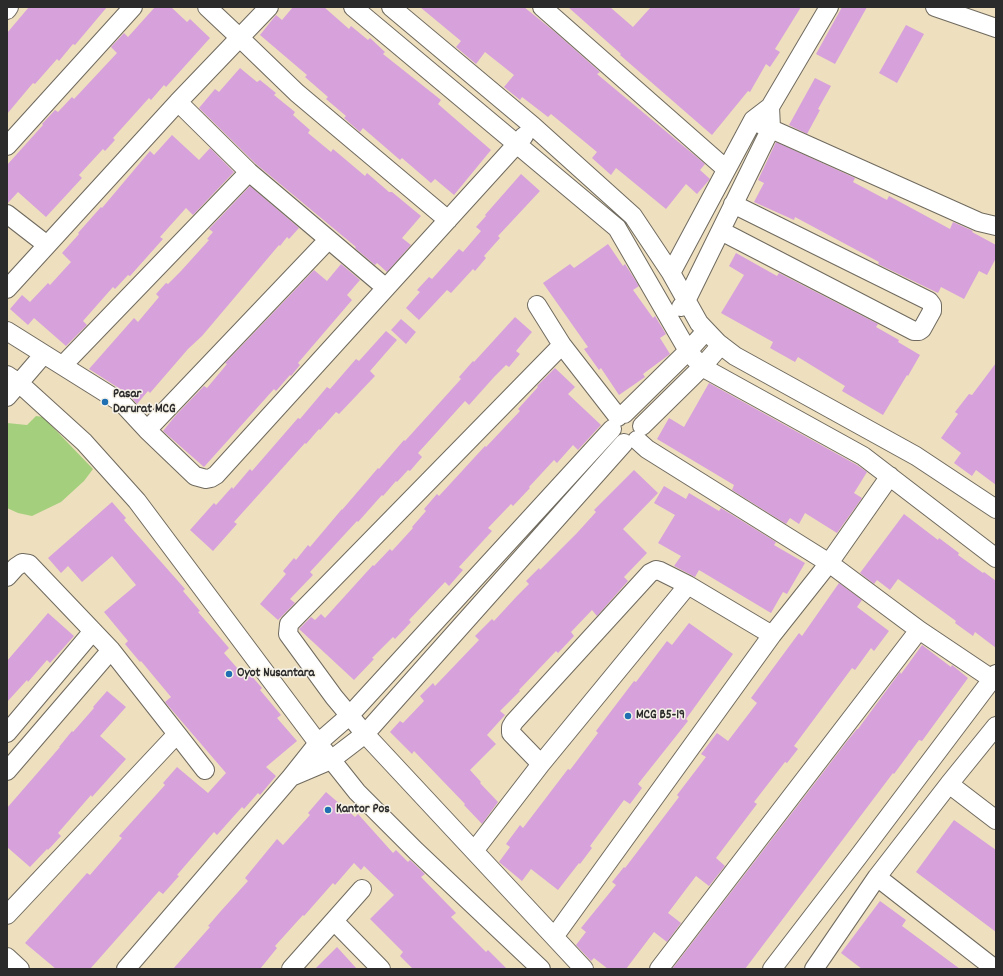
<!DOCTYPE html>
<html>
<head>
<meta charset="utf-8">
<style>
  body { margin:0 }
  #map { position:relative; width:1003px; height:976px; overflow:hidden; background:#eedfbf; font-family:Dekko,sans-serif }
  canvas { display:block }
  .frame { position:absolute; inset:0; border:8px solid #2b2b2b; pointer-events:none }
</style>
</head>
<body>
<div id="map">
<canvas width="1003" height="976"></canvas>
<div class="frame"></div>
</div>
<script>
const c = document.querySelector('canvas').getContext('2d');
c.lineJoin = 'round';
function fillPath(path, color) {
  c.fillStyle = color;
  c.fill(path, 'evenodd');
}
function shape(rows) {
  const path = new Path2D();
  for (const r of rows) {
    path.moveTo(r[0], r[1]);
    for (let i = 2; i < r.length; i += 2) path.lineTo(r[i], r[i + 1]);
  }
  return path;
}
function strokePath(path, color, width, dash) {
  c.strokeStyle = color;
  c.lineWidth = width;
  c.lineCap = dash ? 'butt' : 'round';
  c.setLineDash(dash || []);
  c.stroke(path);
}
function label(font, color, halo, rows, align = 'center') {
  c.font = font + ' Dekko,sans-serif';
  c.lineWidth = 3;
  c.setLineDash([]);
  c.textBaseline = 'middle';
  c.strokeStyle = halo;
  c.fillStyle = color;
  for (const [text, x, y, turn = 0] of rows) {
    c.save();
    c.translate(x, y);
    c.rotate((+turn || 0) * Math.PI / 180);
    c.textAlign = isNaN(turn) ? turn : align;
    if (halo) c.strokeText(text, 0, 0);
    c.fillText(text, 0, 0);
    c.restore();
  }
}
const green = shape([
  [36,416,43,417,93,469,84,481,61,502,32,516,18,513,7,508,7,423,27,425]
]);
const building = shape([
  [29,7,107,7,75,45,73,44,59,61,57,59,35,84,33,83,7,114,7,33],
  [155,7,171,7,187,22,190,19,210,38,166,87,164,85,151,100,149,98,113,138,115,140,105,151,103,149,79,175,82,178,46,217,18,192,7,204,7,165,43,125,42,124,55,110,58,112,72,97,74,99,117,53,111,47,124,33,128,37],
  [293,7,324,7,349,29,351,26,368,40,370,38,385,52,383,54,441,100,438,104,491,150,454,195,435,179,431,183,402,158,400,160,363,128,360,132,344,118,346,116,326,99,328,97,305,77,307,75,260,35,276,15,282,20],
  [420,7,524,7,555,32,600,72,597,74,705,164,700,170,710,179,697,194,686,184,666,209,616,168,611,175,592,158,597,152,551,114,548,117,522,97,520,100,504,87,514,75,485,52,476,64,456,47,461,41],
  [568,7,610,7,633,27,651,7,801,7,775,49,780,52,770,67,766,64,750,92,748,91,712,135,620,55,621,54],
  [842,7,867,7,835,64,816,54],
  [906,25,924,34,897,83,879,73],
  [240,68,257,82,260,80,276,93,274,95,295,112,293,115,310,130,308,133,331,152,333,149,365,176,367,173,389,192,392,192,421,216,402,238,411,245,387,272,377,263,375,265,355,248,356,247,256,164,199,108,215,89,219,92],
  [815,78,831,86,818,109,820,110,807,134,789,125],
  [172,135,199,160,210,148,234,172,193,215,186,208,160,237,163,239,130,276,128,275,115,289,113,287,83,321,87,325,66,346,34,318,28,325,10,309,22,295,30,302,48,283,50,285,71,262,62,253,79,234,78,233,101,207,102,208,150,151,154,155],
  [776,142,855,178,853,182,887,200,889,196,950,229,953,222,973,231,972,232,996,245,996,258,987,275,979,271,964,299,941,287,938,293,878,264,879,262,795,217,794,220,754,202,764,183,758,180],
  [521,174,540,191,498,236,500,238,484,256,486,258,475,271,473,269,451,293,447,290,419,320,406,308,420,292,417,290,429,277,432,279,459,249,463,252,481,231,476,227,486,216,485,215],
  [250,186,299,228,289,239,287,237,280,246,279,245,202,336,188,349,150,393,148,391,137,404,128,394,89,369,134,318,138,322,159,297,156,294,166,283,168,284,181,271,209,240,207,239,213,232,209,229],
  [608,244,623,266,625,264,639,286,633,290,653,318,655,316,666,334,660,338,670,354,643,374,645,377,619,395,601,368,599,370,584,349,588,347,543,283,570,264,574,268],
  [736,253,777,276,779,273,878,324,876,327,899,340,898,342,920,355,908,376,907,375,883,415,842,391,845,386,798,357,795,362,770,348,773,342,721,313,744,275,729,266],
  [341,264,360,280,347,295,352,300,298,363,300,365,291,376,290,375,276,391,274,389,204,467,163,431,176,415,204,386,207,388,227,364,225,363,229,359,314,270,327,281],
  [515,317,532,332,516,351,520,354,509,367,506,365,495,376,469,405,465,401,418,453,422,457,410,471,408,470,397,482,396,481,383,496,382,495,358,522,357,521,310,572,313,575,290,599,295,603,278,620,260,604,286,574,283,571,294,558,296,560,308,545,310,547,342,509,342,510,378,468,379,469,404,440,405,441,461,379,459,377,473,361,474,362],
  [401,319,416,332,406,344,391,330],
  [386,331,397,340,370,371,375,376,339,414,336,412,320,430,319,429,306,444,305,443,234,522,237,524,213,551,190,530,214,503,216,505,232,487,233,489,250,469,252,471,298,418,300,419,327,387,330,389,356,359,359,361],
  [996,363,996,485,976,470,972,476,954,463,961,453,941,438,958,414,955,412,969,394,972,395],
  [555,368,575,387,568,394,601,425,578,450,573,445,557,463,554,460,529,487,530,488,513,506,511,504,488,528,492,531,459,567,463,570,449,586,445,582,409,620,411,622,395,639,393,637,372,658,374,659,354,680,299,629,311,617,315,620,321,614,325,618,373,565,374,566,390,549,392,551,413,528,412,527,426,511,424,509,437,494,439,496,485,446,486,447,520,411,518,409,538,387,537,386],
  [709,383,857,465,867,472,854,493,862,498,837,533,805,513,799,524,790,518,786,524,732,490,734,485,657,439,669,418,684,427],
  [634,470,658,493,623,529,647,553,624,577,628,581,597,616,592,610,571,632,574,636,558,653,556,651,519,690,520,691,500,711,505,715,487,735,496,744,470,770,481,782,480,783,498,802,482,824,464,805,465,804,414,751,412,754,390,732,400,721,403,723,424,701,420,696,433,683,435,686,479,640,475,636,492,619,494,621,517,596,529,584,526,581,539,568,540,570,577,533,596,512,594,510],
  [664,486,686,499,689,493,719,511,721,508,776,542,774,545,805,563,787,594,783,592,771,613,699,570,695,577,674,566,681,556,658,543,675,515,654,503],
  [112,502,126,518,124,520,185,589,183,591,200,611,198,612,229,648,224,653,245,677,249,673,262,688,260,690,281,715,277,718,297,741,266,767,276,776,260,795,258,793,244,809,242,807,217,835,214,832,177,875,179,876,163,894,159,891,90,969,56,969,25,943,87,873,90,875,122,838,119,836,165,785,163,783,177,767,208,793,226,773,165,702,171,697,141,661,140,662,125,644,128,641,104,612,136,585,112,556,82,582,68,566,61,573,48,558],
  [904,514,938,540,939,538,959,553,958,555,983,573,984,572,996,581,996,648,975,632,973,636,955,623,956,621,898,579,890,590,877,580,874,584,860,573],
  [839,583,862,600,857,607,889,631,874,651,871,648,855,670,852,668,794,746,798,749,787,763,785,762,754,802,757,804,716,858,725,866,709,886,696,876,668,913,681,923,667,942,654,932,626,969,608,969,594,958,591,961,576,945,586,932,581,928,616,885,612,882,624,867,625,868,679,797,677,795,706,757,701,754,717,733,728,741,757,703,751,698,799,633,802,636],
  [48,613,74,636,50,663,47,660,28,682,27,680,7,702,7,661],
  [689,623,733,654,686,719,688,721,638,784,642,788,630,804,624,800,590,846,592,848,580,864,579,863,558,890,531,869,522,881,499,862,510,847,506,844,520,825,523,828,568,769,570,770,598,733,596,731,634,681,636,682,667,641,672,645],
  [922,645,951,667,952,665,968,678,922,741,919,740,894,774,893,773,745,969,672,969,848,740,857,729,858,729,900,672,901,674],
  [107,691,126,707,100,736,126,759,92,797,91,795,58,833,61,836,48,850,47,849,30,867,7,847,7,808,60,747,59,747,72,731,73,732,94,708,93,707],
  [326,792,355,817,358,814,393,853,396,850,408,862,410,860,425,874,421,877,456,913,451,917,486,952,488,950,507,969,413,969,400,956,403,952,370,919,394,895,364,866,361,870,354,863,335,885,333,883,304,916,303,915,275,946,277,948,260,969,173,969,210,927,208,926,220,912,248,881,245,878,277,839,283,845,310,815,308,813],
  [954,820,996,850,996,932,916,872],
  [880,901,906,920,902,926,960,969,862,969,841,953],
  [337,947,357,969,315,969]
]);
const street = shape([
  [207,7,240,38,297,93,448,220],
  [353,7,617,228,688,351,702,367,863,456,996,558],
  [391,7,533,126,633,216,671,273,699,323,718,343,735,356,916,456,996,509],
  [542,7,726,169],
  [935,7,996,28],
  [7,10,9,7],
  [178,102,249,172,386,288],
  [770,107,829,7],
  [760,124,979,222,996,226],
  [7,146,133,7],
  [7,214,47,245],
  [721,231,914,331,919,331,922,329,932,311,932,305,929,301,733,204],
  [671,273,753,120,770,107,771,128,686,301,681,307],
  [7,289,178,102,269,7],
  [537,305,562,345,618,417],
  [7,331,122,403,147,430,195,476,206,479,211,478,216,475,524,136],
  [562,345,289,624,288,634,334,697,365,734,584,969],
  [63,365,249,172],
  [7,375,19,383,84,442,137,501,318,743,357,792,416,851,541,969],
  [7,397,44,354],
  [624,414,688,351,706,331],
  [642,426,702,367,721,345],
  [612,429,349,716,318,743,291,777,331,760,365,734,624,443],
  [147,430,328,240],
  [637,440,647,449,829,563,919,630,992,679],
  [7,577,16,567,22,563,29,564,111,650,177,734,7,915],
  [7,733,93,631],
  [177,734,205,770],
  [541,764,511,733,511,727,514,722,650,573,656,570,660,571,688,585,772,635],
  [7,771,111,650],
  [949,784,996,820],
  [474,851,541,764,688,585],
  [334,921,381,969],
  [554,937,772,635,829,563,890,476],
  [7,957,20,969],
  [126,969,291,777],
  [291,969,362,889],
  [659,969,919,630],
  [772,969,858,857,996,674],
  [814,969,877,877],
  [995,969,877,877,949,784,996,726]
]);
const markers = [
  [105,402,4,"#1f6fb2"],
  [229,674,4,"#1f6fb2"],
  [628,716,4,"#1f6fb2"],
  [328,810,4,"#1f6fb2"]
];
const poiNames = [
  ["Pasar",113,395],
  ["Darurat MCG",113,410],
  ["Oyot Nusantara",237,674],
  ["MCG B5-19",636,716],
  ["Kantor Pos",336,810]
];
fillPath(green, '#a4d07d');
fillPath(building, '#d7a1db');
strokePath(street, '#6f6a5f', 20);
strokePath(street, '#fff', 18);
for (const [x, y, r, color] of markers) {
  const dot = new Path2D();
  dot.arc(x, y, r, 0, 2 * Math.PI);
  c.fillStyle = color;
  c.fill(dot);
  strokePath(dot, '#f7f3e8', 1.5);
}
label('bold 13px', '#2b2b2b', '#f7f3e8', poiNames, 'left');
</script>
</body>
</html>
